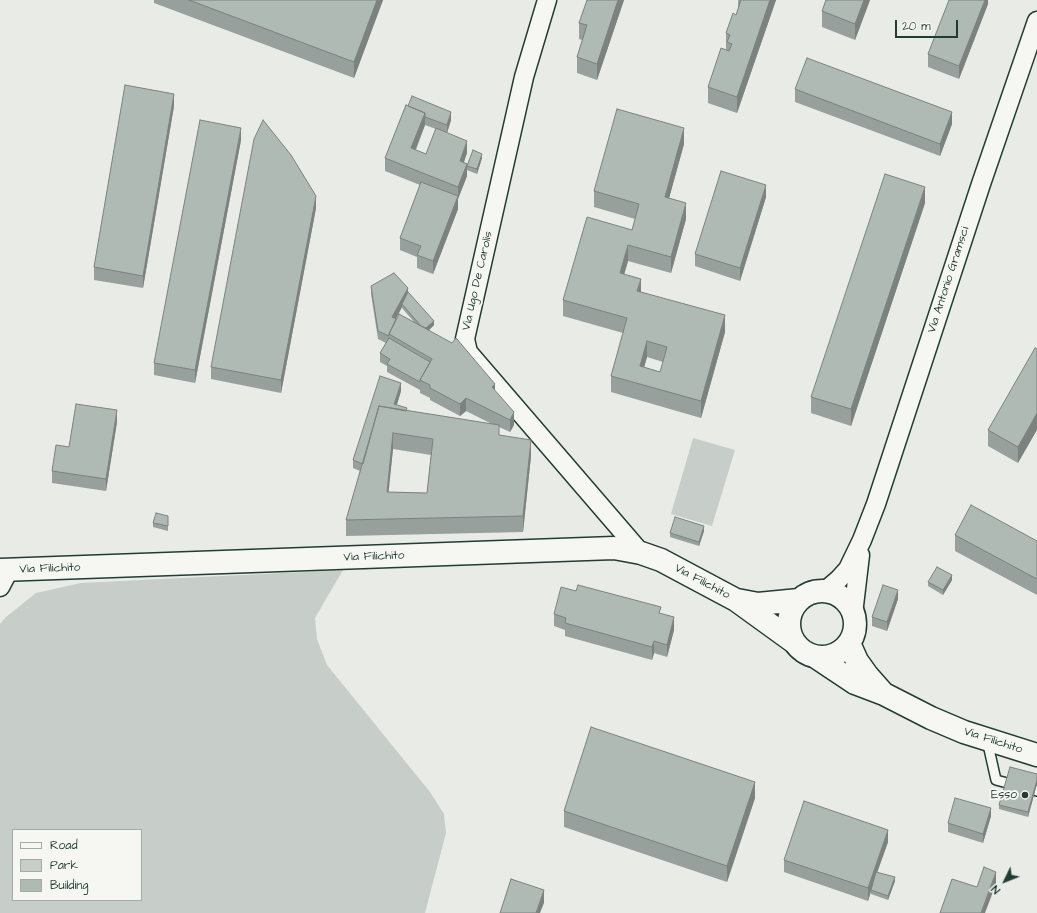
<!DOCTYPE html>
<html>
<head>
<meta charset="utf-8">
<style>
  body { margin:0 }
  #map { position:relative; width:1037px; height:913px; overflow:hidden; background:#e9ebe7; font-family:"Architects Daughter",sans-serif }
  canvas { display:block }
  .legend { position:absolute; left:12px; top:829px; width:130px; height:72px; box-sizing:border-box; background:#f6f6f2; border:1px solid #a0aca6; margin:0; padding:5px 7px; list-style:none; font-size:12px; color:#1f3d34 }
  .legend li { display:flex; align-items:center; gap:8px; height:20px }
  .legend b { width:20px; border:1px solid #a0aca6 }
  .north { position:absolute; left:985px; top:861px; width:40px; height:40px; -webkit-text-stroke:3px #f6f6f2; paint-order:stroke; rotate:227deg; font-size:11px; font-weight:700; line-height:16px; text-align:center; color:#1f3d34 }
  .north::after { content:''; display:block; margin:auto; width:14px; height:18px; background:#1f3d34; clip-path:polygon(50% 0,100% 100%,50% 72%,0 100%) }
  .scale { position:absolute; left:895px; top:20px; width:63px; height:18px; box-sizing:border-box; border:2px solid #1f3d34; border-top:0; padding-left:5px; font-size:12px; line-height:14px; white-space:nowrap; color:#1f3d34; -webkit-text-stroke:3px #f6f6f2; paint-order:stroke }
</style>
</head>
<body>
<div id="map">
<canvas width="1037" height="913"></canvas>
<ul class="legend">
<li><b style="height:5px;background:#f6f6f2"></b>Road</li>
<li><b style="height:11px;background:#c7cec9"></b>Park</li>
<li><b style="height:11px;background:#b0bab5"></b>Building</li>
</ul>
<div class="north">N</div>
<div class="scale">20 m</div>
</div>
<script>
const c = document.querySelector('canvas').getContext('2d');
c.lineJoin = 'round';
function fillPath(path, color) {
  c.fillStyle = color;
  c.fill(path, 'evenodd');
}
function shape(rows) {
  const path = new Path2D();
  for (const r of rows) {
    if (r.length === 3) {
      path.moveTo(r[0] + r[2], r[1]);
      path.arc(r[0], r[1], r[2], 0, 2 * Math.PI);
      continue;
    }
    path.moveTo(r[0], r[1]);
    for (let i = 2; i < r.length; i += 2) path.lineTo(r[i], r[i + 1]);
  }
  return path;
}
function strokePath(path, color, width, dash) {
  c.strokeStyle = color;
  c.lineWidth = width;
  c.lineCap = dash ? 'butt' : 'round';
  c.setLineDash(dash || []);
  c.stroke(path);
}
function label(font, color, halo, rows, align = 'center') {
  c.font = font + ' "Architects Daughter",sans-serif';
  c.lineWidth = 4;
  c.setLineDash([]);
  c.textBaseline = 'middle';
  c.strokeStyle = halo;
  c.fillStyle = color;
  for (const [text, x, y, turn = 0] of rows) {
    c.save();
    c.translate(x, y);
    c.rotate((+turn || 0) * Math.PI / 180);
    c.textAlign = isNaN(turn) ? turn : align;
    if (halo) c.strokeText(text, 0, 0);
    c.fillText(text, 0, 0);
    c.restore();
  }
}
const green = shape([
  [693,438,735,450,712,526,671,514],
  [343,570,315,618,317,639,327,665,430,792,444,814,446,833,425,913,0,913,0,624,6,617,36,593,81,583],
  [13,830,141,830,141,900,13,900]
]);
const lane = shape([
  [987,740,996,780,1037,791]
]);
const street = shape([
  [547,0,524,77,465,339,468,352,641,553],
  [0,587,9,570],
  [825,591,839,579,848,569,862,540,876,504,981,184,1037,21],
  [853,614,860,555]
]);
const secondary = shape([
  [0,570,614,548,641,553,661,560,736,600,794,642],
  [822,624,33],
  [737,600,758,604,799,600],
  [849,643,857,661,867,675,882,692],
  [816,657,855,683,884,694,931,718,964,732,1037,755]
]);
const wall = shape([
  [154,0,383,0,354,78,154,3],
  [624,0,597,80,577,73,577,57,582,40,579,39,579,23],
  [738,0,776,0,737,113,708,103,708,87,727,50,726,50,726,33,736,15,738,10],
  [870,0,855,40,822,27,822,11],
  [988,0,988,4,959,79,928,67,928,54],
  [795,89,952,124,940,156,795,102],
  [406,105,451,120,447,133,467,153,464,162,467,164,482,158,477,174,467,170,467,176,458,199,458,209,433,274,417,268,417,257,400,250,400,238,420,185,385,171,385,158],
  [425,125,436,129,426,154,416,150],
  [174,106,143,288,94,280,94,267],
  [241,140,195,383,154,375,154,363],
  [684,144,669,198,686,219,671,273,628,261,624,274,641,292,725,332,701,418,611,392,611,376,623,333,563,316,563,300,632,230,635,219,594,207,594,191],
  [647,357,663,362,660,372,644,367],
  [766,197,740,281,695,266,695,254],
  [925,203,851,426,811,413,811,397],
  [316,208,281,393,211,379,211,367],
  [371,286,408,292,434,325,429,330,495,391,514,425,510,432,499,427,499,435,531,456,523,532,346,536,346,520,360,471,353,468,353,460,401,391,397,405,407,411,492,424,466,411,460,416,430,400,430,398,420,393,420,390,387,372,387,366,380,362,380,353,386,343,378,339,371,294],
  [402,307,402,308,414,322,396,319],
  [393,449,431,455,427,493,388,492],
  [1037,349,1018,463,988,446,988,430],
  [117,422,106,491,52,483,52,471,69,447],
  [168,516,168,531,153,527,153,523],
  [704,531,699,546,670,537,670,533],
  [955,535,1037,541,1037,595,955,551],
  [952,580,943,595,928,586,928,582],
  [898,599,887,631,872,626,872,617],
  [554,614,661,614,674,630,667,657,654,653,652,660,565,636,565,630,554,626],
  [1037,774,1037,784,1028,817,999,809,999,805],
  [755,798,727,882,564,827,564,811],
  [991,816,983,843,948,832,948,823],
  [888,842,877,872,895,881,888,900,871,894,871,892,868,901,784,872,784,860]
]);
const shadedWall = shape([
  [377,0,383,0,354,78,354,62],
  [618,0,624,0,597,80,597,64],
  [770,0,776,0,737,113,737,97],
  [864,0,870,0,855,40,855,24],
  [985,0,988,0,988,4,959,79,959,66],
  [174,94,174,106,143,288,143,276],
  [451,112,451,120,447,133,447,125],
  [952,112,952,124,940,156,940,144],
  [425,113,425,125,411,160,411,148],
  [241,128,241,140,195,383,195,370],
  [684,128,684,144,665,213,665,197],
  [467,141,467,153,460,173,460,161],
  [482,154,482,158,477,174,477,169],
  [467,164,467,176,458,199,458,209,433,274,433,261,458,197,458,187],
  [766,185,766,197,740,281,740,268],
  [925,187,925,203,851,426,851,409],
  [316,196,316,208,281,393,281,380],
  [686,203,686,219,671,273,671,257],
  [628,245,628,261,620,289,620,273],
  [641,279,641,295,637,291],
  [408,288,408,296,402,304,402,307,392,325,392,317],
  [725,315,725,332,701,418,701,401],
  [434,321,434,325,425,334,425,329],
  [647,341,647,357,640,382,640,366],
  [401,383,401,391,394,413,394,404],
  [495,384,495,396,492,387],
  [466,398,466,411,460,416,460,404],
  [117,410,117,422,106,491,106,479],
  [514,412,514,425,510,432,510,420],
  [1037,413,1037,430,1018,463,1018,447],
  [393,433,393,449,387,508,387,492],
  [531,440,531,456,523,532,523,516],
  [704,526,704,531,699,546,699,542],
  [952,575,952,580,943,595,943,590],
  [898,590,898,599,887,631,887,622],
  [674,617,674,630,667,657,667,645],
  [654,641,654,653,652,660,652,647],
  [1037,780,1037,784,1028,817,1028,812],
  [755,782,755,798,727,882,727,866],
  [991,808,991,816,983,843,983,834],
  [888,830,888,842,871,890,868,901,868,888],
  [996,872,996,884,985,913,981,913],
  [895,877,895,881,888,900,888,896],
  [544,890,544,903,540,913,536,913]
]);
const building = shape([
  [189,0,377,0,354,62,189,0],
  [587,0,618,0,597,64,577,57,587,25,579,23,587,0],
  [741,0,770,0,737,97,708,87,721,48,729,51,732,44,727,42,730,35,726,33,733,13,736,15,741,0],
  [826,0,864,0,855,24,822,11,826,0],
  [949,0,985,0,959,66,928,54,949,0],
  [807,58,952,112,940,144,795,89,807,58],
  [125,85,174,94,143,276,94,267,125,85],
  [412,96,451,112,447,125,425,117,425,113,408,106,412,96],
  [406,105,425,113,411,148,426,154,436,128,467,141,460,161,467,164,458,187,385,158,406,105],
  [617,109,684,128,665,197,686,203,671,257,628,245,620,273,641,279,637,291,725,315,701,401,611,376,627,318,563,300,587,217,632,230,639,204,594,191,617,109],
  [647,341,667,347,660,372,640,366,647,341],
  [200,120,241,128,195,370,154,363,200,120],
  [263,120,291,155,316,196,281,380,211,367,254,139,263,120],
  [473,150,482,154,477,169,467,166,473,150],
  [721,171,766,185,740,268,695,254,721,171],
  [885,174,925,187,851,409,811,397,885,174],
  [421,182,458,196,433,261,417,255,421,246,400,238,421,182],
  [394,273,408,288,392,317,396,319,389,334,389,336,378,331,371,286,394,273],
  [408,292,434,321,426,328,421,326,402,304,408,292],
  [399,314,452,343,456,338,495,384,492,387,514,412,510,420,466,398,460,404,430,388,430,385,420,380,432,359,389,334,399,314],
  [389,338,430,362,420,380,420,382,387,364,390,359,380,353,389,338],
  [1035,348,1037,349,1037,413,1018,447,988,430,1035,348],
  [380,376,401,383,394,404,407,408,406,411,379,406,363,464,353,460,380,376],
  [76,404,117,410,106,479,52,471,56,445,69,447,76,404],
  [379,406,499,425,499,435,531,440,523,516,346,520,379,406],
  [393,433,433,439,427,493,387,492,393,433],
  [971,505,1037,541,1037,579,955,535,971,505],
  [156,513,168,516,168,526,153,523,156,513],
  [675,517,704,526,699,542,670,533,675,517],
  [937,567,952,575,943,590,928,582,937,567],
  [578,585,661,607,659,613,674,617,667,645,654,641,652,647,565,623,566,618,554,614,561,587,576,591,578,585],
  [883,585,898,590,887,622,872,617,883,585],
  [591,727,755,782,727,866,564,811,591,727],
  [1010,767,1037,774,1037,780,1028,812,999,805,1010,767],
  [955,798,991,808,983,834,948,823,955,798],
  [804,801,888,830,868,888,784,860,804,801],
  [984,867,996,872,981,913,940,913,952,879,977,887,984,867],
  [876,872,895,877,888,896,871,890,876,872],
  [511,879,544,890,536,913,500,913,511,879]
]);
const markers = [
  [1025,795,4,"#1f3d34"]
];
const streetNames = [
  ["Via Antonio Gramsci",949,280,-72],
  ["Via Ugo De Carolis",478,281,-77],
  ["Via Filichito",374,557,-2],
  ["Via Filichito",50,569,-2],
  ["Via Filichito",702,582,28],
  ["Via Filichito",993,741,18]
];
const poiNames = [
  ["Esso",1017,795]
];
fillPath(green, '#c7cec9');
strokePath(lane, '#1f3d34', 12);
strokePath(street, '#1f3d34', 21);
strokePath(secondary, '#1f3d34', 25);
strokePath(lane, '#f6f6f2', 9);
strokePath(street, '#f6f6f2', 18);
strokePath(secondary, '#f6f6f2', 22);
fillPath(wall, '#97a09c');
fillPath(shadedWall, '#7b827f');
fillPath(building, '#b0bab5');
strokePath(building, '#7b827f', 1);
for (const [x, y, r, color] of markers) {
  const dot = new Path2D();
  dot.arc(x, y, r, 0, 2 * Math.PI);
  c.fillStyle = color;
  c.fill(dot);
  strokePath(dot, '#f6f6f2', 1.5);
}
label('12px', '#1f3d34', '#f6f6f2', streetNames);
label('12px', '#1f3d34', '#f6f6f2', poiNames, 'right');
</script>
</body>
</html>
